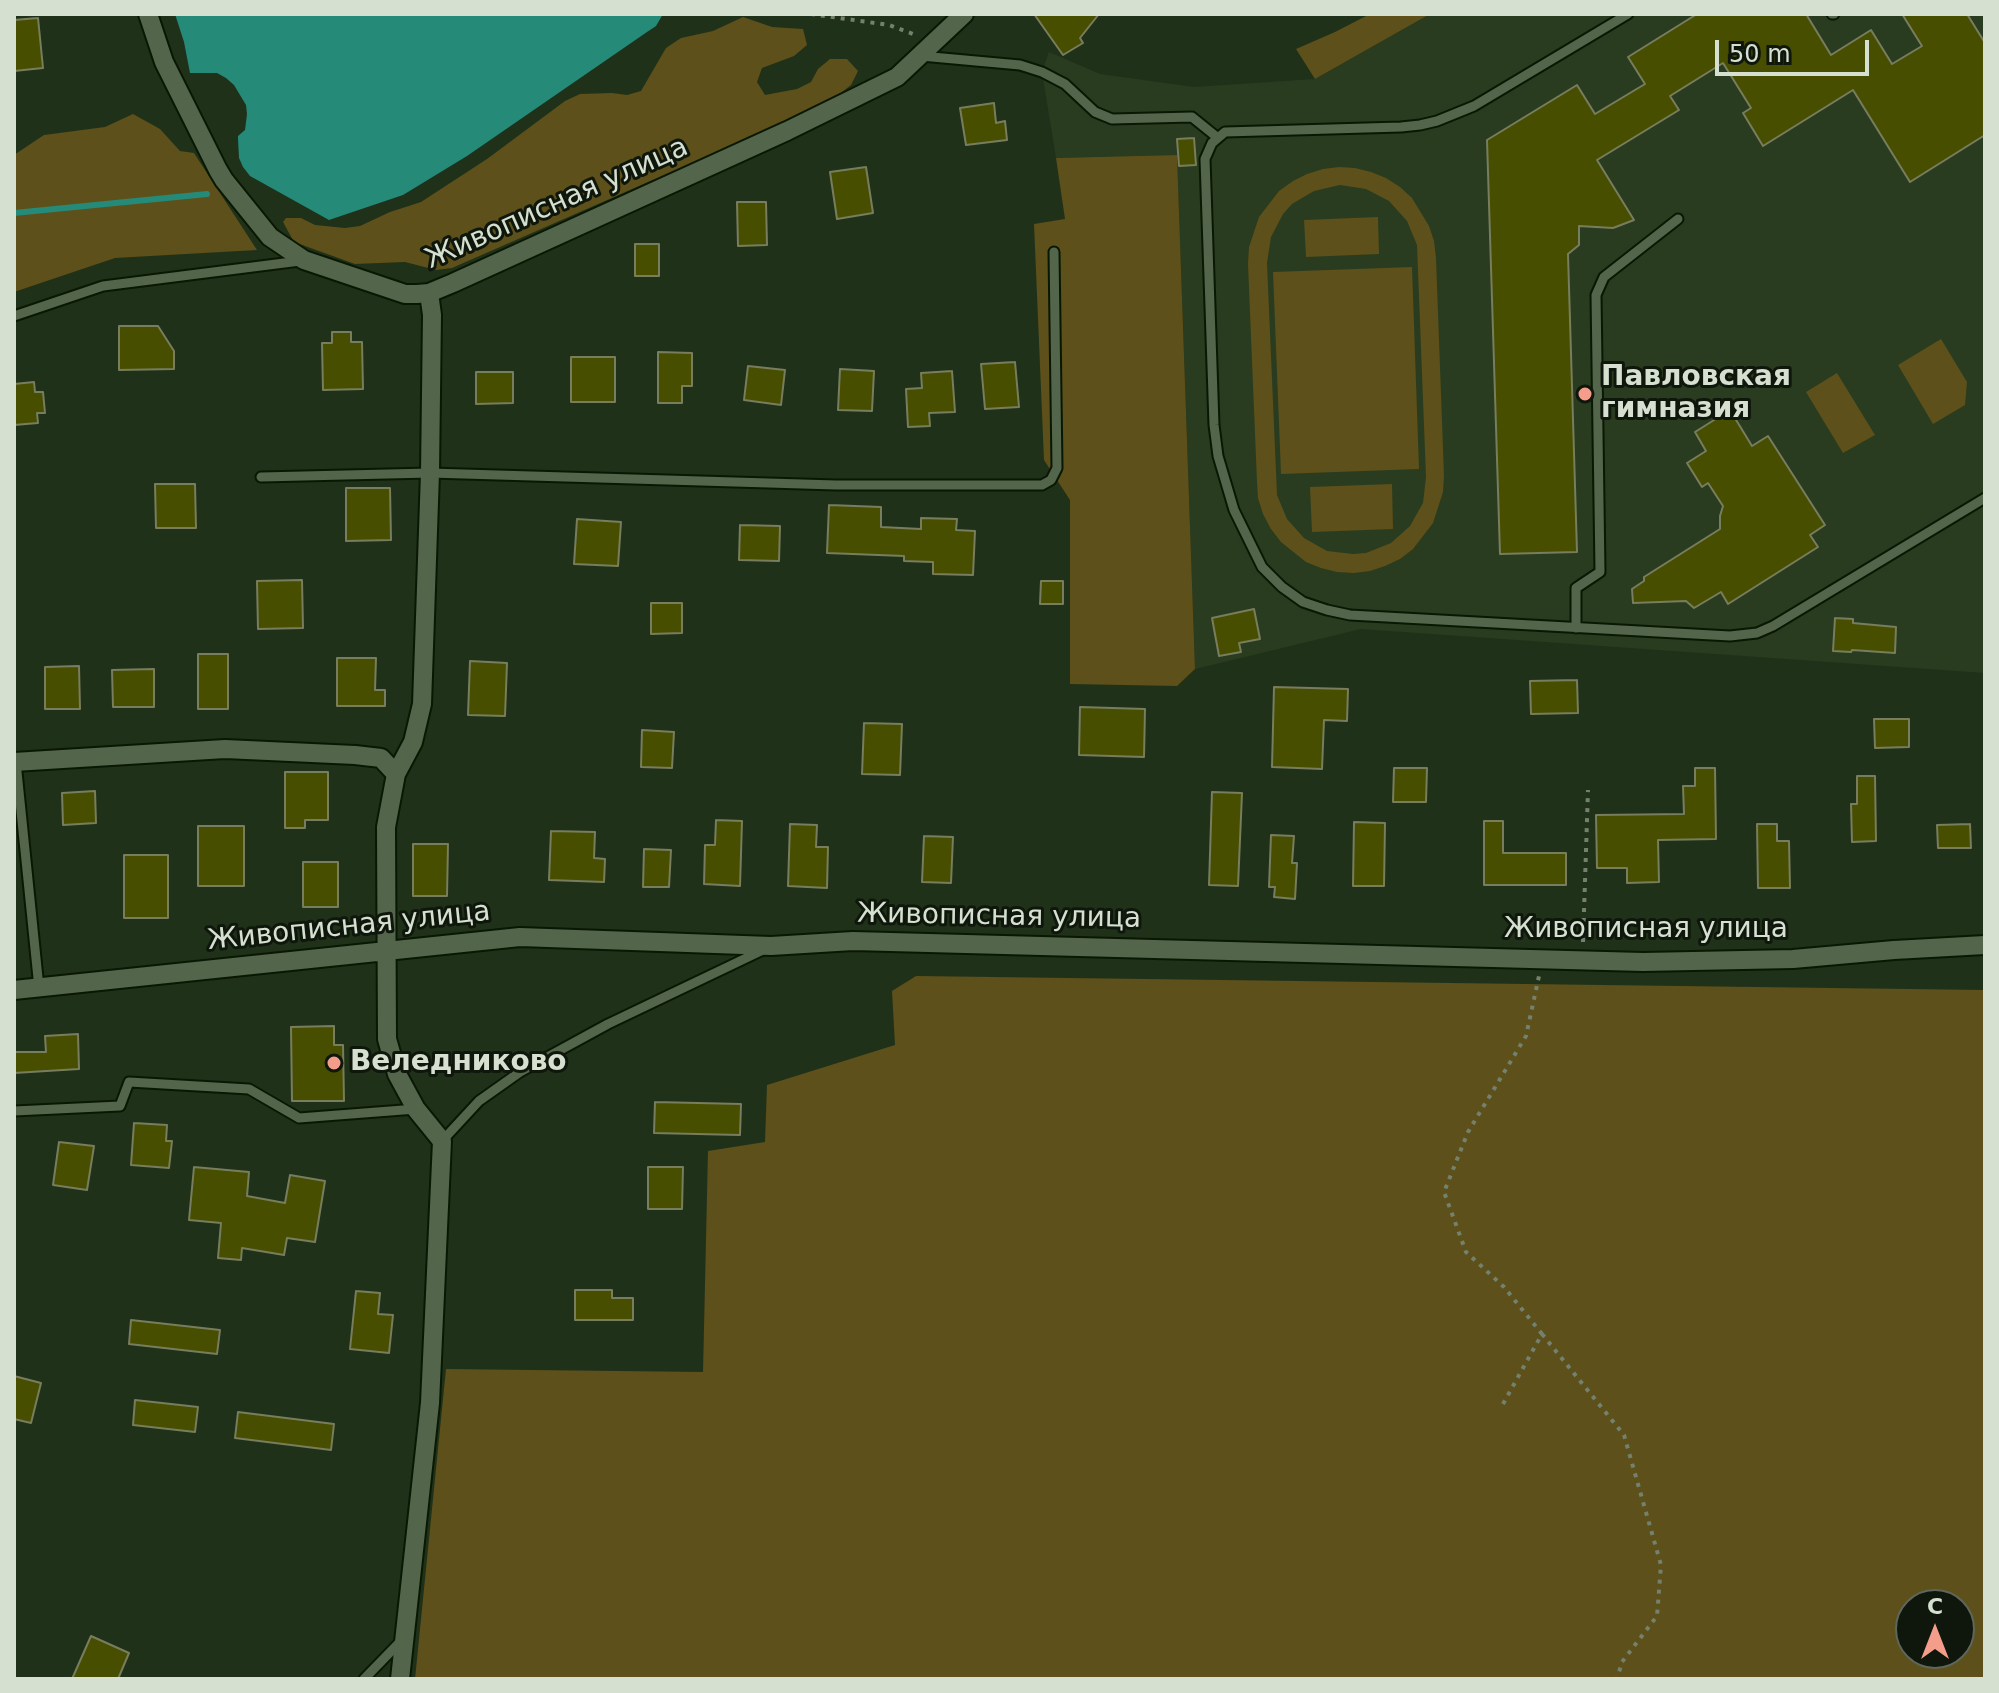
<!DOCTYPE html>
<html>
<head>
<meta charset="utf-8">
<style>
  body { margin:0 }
  #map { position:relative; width:1999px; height:1693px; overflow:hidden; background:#203119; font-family:"DejaVu Sans",sans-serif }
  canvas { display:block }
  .frame { position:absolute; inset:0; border:16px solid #d5e0d1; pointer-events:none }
  .north { position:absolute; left:1895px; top:1589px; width:80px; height:80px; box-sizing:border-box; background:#0f160c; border:2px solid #5e675b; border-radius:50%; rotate:0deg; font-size:22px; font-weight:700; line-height:32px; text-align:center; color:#d5e0d1 }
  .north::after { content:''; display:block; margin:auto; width:28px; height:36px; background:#f49d8b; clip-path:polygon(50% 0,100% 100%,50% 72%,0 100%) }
  .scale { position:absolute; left:1715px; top:40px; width:154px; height:36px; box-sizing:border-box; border:4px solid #d5e0d1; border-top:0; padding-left:10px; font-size:24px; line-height:28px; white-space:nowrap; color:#d5e0d1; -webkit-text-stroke:6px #0f160c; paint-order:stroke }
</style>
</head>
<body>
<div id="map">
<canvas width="1999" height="1693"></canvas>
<div class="frame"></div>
<div class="north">С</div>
<div class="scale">50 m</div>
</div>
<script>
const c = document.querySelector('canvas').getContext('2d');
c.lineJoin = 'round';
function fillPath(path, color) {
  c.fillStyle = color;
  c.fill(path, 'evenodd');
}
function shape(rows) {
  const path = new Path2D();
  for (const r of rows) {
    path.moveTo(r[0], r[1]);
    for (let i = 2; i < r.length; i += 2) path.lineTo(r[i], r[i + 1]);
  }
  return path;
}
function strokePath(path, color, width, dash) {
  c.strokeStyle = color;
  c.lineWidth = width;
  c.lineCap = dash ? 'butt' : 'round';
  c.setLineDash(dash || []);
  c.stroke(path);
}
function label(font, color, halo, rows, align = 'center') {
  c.font = font + ' "DejaVu Sans",sans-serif';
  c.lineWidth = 6;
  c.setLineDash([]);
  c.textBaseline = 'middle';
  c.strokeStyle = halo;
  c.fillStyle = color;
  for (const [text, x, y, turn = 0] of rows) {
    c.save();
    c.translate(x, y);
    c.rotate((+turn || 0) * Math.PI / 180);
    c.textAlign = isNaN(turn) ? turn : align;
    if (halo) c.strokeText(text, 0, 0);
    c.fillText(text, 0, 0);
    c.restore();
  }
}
const built = shape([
  [1430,14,1985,14,1985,673,1361,629,1195,669,1177,155,1056,158,1042,72,1049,52,1100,74,1194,87,1315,79]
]);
const green = shape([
  [1370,14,1430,14,1315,79,1296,49,1335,32],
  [743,17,772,27,803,29,807,45,794,56,762,68,757,82,765,95,797,89,811,82,818,69,830,59,847,59,858,71,851,85,837,96,808,112,452,268,436,270,405,262,355,264,294,242,283,222,286,218,301,218,315,225,345,228,360,226,390,212,421,202,487,159,565,101,580,94,612,93,627,95,641,91,666,48,681,38,713,31],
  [133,114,160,129,180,151,194,153,257,250,115,258,14,292,14,155,44,135,105,127],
  [1177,155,1195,669,1177,686,1070,684,1070,500,1044,460,1034,224,1065,219,1056,158],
  [1339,167,1355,168,1371,172,1386,178,1400,187,1412,198,1429,226,1434,241,1436,258,1444,476,1443,492,1433,523,1413,549,1400,559,1385,566,1370,571,1354,573,1337,572,1321,568,1306,562,1281,542,1271,529,1263,514,1258,498,1257,482,1248,264,1249,247,1259,217,1279,191,1293,181,1307,174,1323,169],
  [1340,185,1366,189,1389,201,1407,221,1417,245,1426,477,1423,503,1410,526,1391,543,1366,553,1353,554,1327,551,1304,538,1287,519,1277,495,1267,263,1271,237,1283,214,1292,204,1314,191],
  [1378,217,1379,254,1306,257,1304,220],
  [1412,267,1419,469,1281,474,1273,272],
  [1941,339,1967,382,1965,405,1933,424,1898,365],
  [1837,373,1875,435,1843,453,1806,392],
  [1392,484,1393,529,1312,532,1310,487],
  [916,976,1985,990,1985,1679,415,1679,446,1369,703,1372,708,1151,765,1142,767,1085,895,1045,892,991],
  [1959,1605,1959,1653,1911,1653,1911,1605]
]);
const water = shape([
  [175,14,663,14,656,26,647,32,467,156,403,195,329,220,250,176,243,167,239,158,238,139,238,136,245,130,247,114,246,105,234,85,226,78,217,73,190,73,184,42]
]);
const stream = shape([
  [14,213,207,194]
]);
const building = shape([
  [1034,14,1099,14,1080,38,1083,43,1063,55,1034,14],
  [1697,14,1806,14,1831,55,1871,30,1892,64,1922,46,1902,14,1967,14,1985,43,1985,135,1910,182,1853,90,1763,146,1743,113,1751,108,1723,63,1670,96,1679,110,1597,160,1634,220,1613,228,1579,226,1579,245,1568,254,1577,552,1500,554,1487,140,1577,85,1595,114,1645,84,1628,57,1697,14],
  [38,18,43,68,14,71,14,20,38,18],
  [994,103,996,123,1005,121,1007,140,966,145,960,108,994,103],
  [1194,138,1196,165,1179,166,1177,139,1194,138],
  [866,167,873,213,837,219,830,172,866,167],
  [737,202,766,202,767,245,738,246,737,202],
  [635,244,659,244,659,276,635,276,635,244],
  [119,326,158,326,174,351,174,369,119,370,119,326],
  [332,332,351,332,351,342,362,342,363,389,323,390,322,343,332,343,332,332],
  [658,352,692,353,692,386,682,386,682,403,658,403,658,352],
  [571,357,615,357,615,402,571,402,571,357],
  [1015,362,1019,407,985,409,981,364,1015,362],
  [748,366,785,370,781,405,744,400,748,366],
  [840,369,874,371,872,411,838,410,840,369],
  [952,371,955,412,929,413,930,426,908,427,906,389,922,388,921,373,952,371],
  [476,372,513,372,513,403,476,404,476,372],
  [34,382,35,392,43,392,45,413,37,413,38,423,14,425,14,384,34,382],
  [1730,410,1752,446,1768,436,1825,525,1810,535,1818,547,1728,604,1721,592,1694,608,1686,601,1633,603,1632,589,1644,581,1644,577,1720,529,1720,516,1723,506,1708,483,1702,487,1687,463,1706,451,1695,432,1730,410],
  [155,484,195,484,196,528,156,528,155,484],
  [346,488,390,488,391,540,346,541,346,488],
  [829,505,881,507,881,527,921,529,921,518,957,519,956,530,975,531,973,575,933,574,933,562,904,561,904,556,827,553,829,505],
  [577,519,621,522,618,566,574,564,577,519],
  [740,525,780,526,779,561,739,560,740,525],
  [302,580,303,628,258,629,257,581,302,580],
  [1041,581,1063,581,1063,604,1040,604,1041,581],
  [651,603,682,603,682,633,651,634,651,603],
  [1254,609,1260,639,1239,643,1241,652,1219,656,1212,618,1254,609],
  [1835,618,1853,619,1853,623,1896,627,1895,653,1852,650,1851,652,1833,651,1835,618],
  [198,654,228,654,228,709,198,709,198,654],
  [337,658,376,658,375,690,385,690,385,706,337,706,337,658],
  [470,661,507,663,505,716,468,715,470,661],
  [79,666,80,709,45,709,45,667,79,666],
  [154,669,154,707,113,707,112,670,154,669],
  [1577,680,1578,713,1531,714,1530,681,1577,680],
  [1274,687,1348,689,1347,721,1324,720,1322,769,1272,767,1274,687],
  [1080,707,1145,709,1144,757,1079,755,1080,707],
  [1874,719,1909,719,1909,747,1875,748,1874,719],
  [864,723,902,724,900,775,862,774,864,723],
  [642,730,674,732,672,768,641,767,642,730],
  [1394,768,1427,768,1426,802,1393,802,1394,768],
  [1695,768,1715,768,1716,839,1658,840,1659,882,1627,883,1627,868,1597,868,1596,815,1684,814,1683,786,1695,786,1695,768],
  [285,772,328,772,328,820,305,820,305,828,285,828,285,772],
  [1857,776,1875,776,1876,841,1852,842,1851,804,1857,804,1857,776],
  [95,791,96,823,63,825,62,793,95,791],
  [1212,792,1242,793,1238,886,1209,885,1212,792],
  [716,820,742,821,740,886,704,884,705,845,715,845,716,820],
  [1484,821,1503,821,1503,853,1566,853,1566,885,1484,885,1484,821],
  [1354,822,1385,823,1384,886,1353,886,1354,822],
  [790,824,817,825,816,847,828,847,827,888,788,886,790,824],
  [1757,824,1777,824,1777,841,1789,841,1790,888,1758,888,1757,824],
  [1970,824,1971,848,1938,848,1937,825,1970,824],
  [198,826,244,826,244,886,198,886,198,826],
  [551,831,595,832,594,858,605,859,604,882,549,880,551,831],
  [1271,835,1294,836,1292,863,1297,863,1295,899,1274,897,1275,887,1269,887,1271,835],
  [924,836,953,837,951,883,922,882,924,836],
  [413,844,448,844,447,896,413,896,413,844],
  [644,849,671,850,669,887,643,887,644,849],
  [124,855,168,855,168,918,124,918,124,855],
  [303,862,338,862,338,907,303,907,303,862],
  [334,1026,334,1045,343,1045,344,1101,292,1101,291,1027,334,1026],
  [78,1034,79,1069,14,1073,14,1052,46,1052,45,1036,78,1034],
  [655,1102,741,1104,740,1135,654,1133,655,1102],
  [134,1123,167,1125,166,1141,172,1141,169,1168,131,1165,134,1123],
  [59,1142,94,1146,87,1190,53,1185,59,1142],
  [194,1167,249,1172,247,1196,285,1203,290,1175,325,1181,315,1242,287,1238,284,1255,242,1248,241,1260,218,1258,221,1223,189,1220,194,1167],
  [648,1167,683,1167,682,1209,648,1209,648,1167],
  [575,1290,612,1290,612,1298,633,1298,633,1320,575,1320,575,1290],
  [356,1291,380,1293,378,1314,393,1315,389,1353,350,1349,356,1291],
  [131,1320,220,1330,217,1354,129,1344,131,1320],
  [14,1376,41,1383,31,1423,14,1419,14,1376],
  [135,1400,198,1407,195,1432,133,1425,135,1400],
  [238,1412,334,1424,331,1450,235,1438,238,1412],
  [91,1636,129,1653,118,1679,72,1679,91,1636]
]);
const path = shape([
  [811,14,889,25,916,35],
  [1583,942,1588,790],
  [1542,1334,1624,1435,1661,1565,1657,1616,1622,1662,1617,1679],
  [1503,1404,1542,1334,1504,1287,1466,1252,1444,1192,1468,1132,1526,1036,1539,976]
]);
const service = shape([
  [1628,14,1474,106,1437,121,1420,125,1401,127,1225,132,1212,143,1205,159,1214,425,1218,456,1234,510,1262,567,1282,587,1303,602,1327,610,1350,615,1730,636,1757,633,1773,626,1985,498],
  [1832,14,1834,14],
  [921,56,1020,65,1042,72,1065,84,1095,112,1112,119,1192,117,1218,138],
  [14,316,103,286,300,261],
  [261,477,430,473,836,485,1042,485,1051,480,1057,468,1054,252],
  [1576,628,1576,588,1600,572,1596,295,1604,277,1678,219],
  [16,762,39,988],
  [14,1111,120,1106,129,1082,249,1089,299,1118,416,1109],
  [442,1141,479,1101,520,1072,608,1024,763,950],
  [364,1679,401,1641]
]);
const minor = shape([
  [148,14,164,62,218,170,224,180,270,237,304,260,405,294,417,294,429,293,453,283,787,131,897,77,964,14],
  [14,762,225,749,355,755,381,758,396,774],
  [14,990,520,937,771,946,853,941,1643,962,1793,959,1894,950,1985,945],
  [400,1679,430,1403,442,1141,416,1109,397,1074,387,1039,386,827,396,774,413,742,422,704,430,473,432,315,429,293]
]);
const markers = [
  [1585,394,8,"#f49d8b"],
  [334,1063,8,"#f49d8b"]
];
const streetNames = [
  ["Живописная улица",557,204,-24],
  ["Живописная улица",999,917,1],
  ["Живописная улица",349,927,-6],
  ["Живописная улица",1646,930]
];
const poiNames = [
  ["Павловская",1601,378],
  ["гимназия",1601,410],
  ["Веледниково",350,1063]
];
fillPath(built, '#293c1f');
fillPath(green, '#5d501a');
fillPath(water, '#258a78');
strokePath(stream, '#258a78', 6);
fillPath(building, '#474e00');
strokePath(building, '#777d5d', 2);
strokePath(service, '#091803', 13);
strokePath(minor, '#091803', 22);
strokePath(path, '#73816d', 4, [4, 6]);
strokePath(service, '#53654b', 9);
strokePath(minor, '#53654b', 18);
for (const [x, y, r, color] of markers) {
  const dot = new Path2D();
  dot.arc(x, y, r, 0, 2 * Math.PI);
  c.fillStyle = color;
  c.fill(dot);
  strokePath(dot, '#0f160c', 3);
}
label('28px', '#d5e0d1', '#0f160c', streetNames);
label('bold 28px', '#d5e0d1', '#0f160c', poiNames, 'left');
</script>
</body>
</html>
